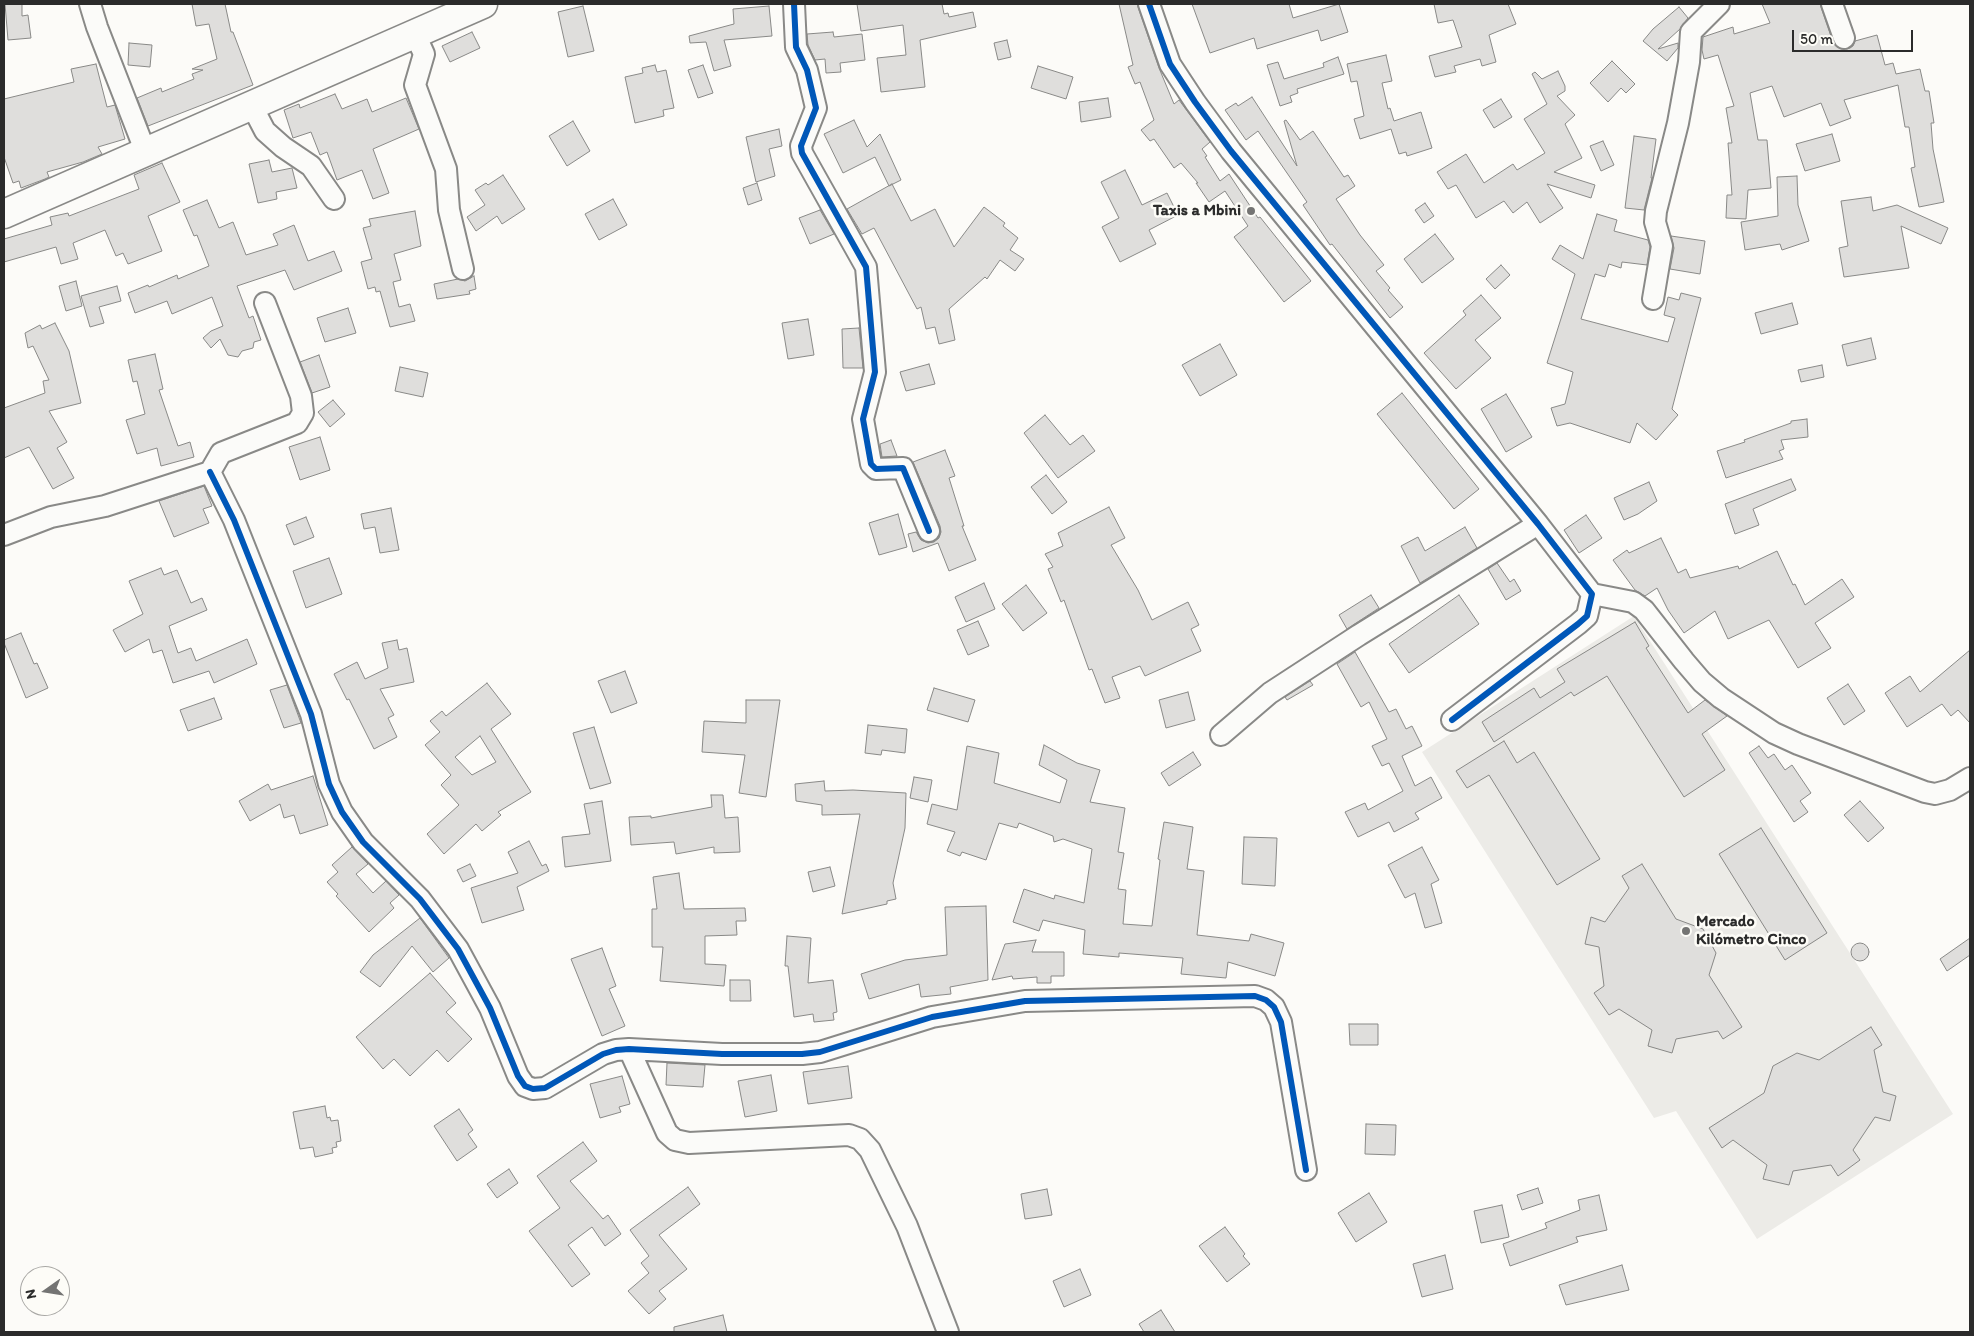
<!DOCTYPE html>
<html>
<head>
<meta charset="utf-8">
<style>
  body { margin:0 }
  #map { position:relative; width:1974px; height:1336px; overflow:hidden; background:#fcfbf8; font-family:Itim,sans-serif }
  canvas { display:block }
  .frame { position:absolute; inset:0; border:5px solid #2b2b2b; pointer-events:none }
  .north { position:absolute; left:20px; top:1266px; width:50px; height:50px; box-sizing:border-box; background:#fdfcf7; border:1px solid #a9a8a5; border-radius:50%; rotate:257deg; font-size:14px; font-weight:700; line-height:20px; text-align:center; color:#2b2b2b }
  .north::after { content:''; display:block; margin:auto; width:18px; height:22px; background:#747473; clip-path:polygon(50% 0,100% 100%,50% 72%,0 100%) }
  .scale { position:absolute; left:1792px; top:30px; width:121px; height:22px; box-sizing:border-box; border:2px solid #2b2b2b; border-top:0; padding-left:6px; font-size:15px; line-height:18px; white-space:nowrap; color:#2b2b2b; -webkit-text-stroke:4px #fdfcf7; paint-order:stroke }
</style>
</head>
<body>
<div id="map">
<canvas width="1974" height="1336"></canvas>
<div class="frame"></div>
<div class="north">N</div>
<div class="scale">50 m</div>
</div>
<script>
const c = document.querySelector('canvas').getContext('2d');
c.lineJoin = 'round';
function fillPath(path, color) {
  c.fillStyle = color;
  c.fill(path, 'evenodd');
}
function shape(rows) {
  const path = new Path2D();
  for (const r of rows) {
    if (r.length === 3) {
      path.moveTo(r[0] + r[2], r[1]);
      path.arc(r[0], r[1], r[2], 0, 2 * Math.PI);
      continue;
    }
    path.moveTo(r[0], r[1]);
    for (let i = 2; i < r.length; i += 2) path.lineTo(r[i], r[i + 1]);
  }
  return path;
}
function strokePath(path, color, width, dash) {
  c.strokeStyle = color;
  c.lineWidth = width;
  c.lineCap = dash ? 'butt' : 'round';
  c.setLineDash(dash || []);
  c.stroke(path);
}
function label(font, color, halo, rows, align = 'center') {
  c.font = font + ' Itim,sans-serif';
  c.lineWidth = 5;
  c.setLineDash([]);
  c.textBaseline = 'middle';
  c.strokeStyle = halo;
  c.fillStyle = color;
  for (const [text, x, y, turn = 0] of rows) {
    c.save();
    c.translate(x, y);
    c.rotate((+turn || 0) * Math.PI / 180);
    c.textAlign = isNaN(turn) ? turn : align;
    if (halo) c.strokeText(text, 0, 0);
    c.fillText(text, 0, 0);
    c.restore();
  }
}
const built = shape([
  [1634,616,1953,1114,1757,1239,1676,1111,1654,1118,1422,752]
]);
const building = shape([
  [5,4,22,4,22,16,28,15,31,38,8,40,5,4],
  [192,4,225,4,231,32,233,32,253,85,148,126,137,98,161,88,162,92,194,79,192,74,203,70,192,69,217,59,209,24,196,26,192,4],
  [857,4,942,4,944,14,948,13,949,17,973,12,976,27,920,40,925,87,881,92,877,58,906,55,903,25,861,31,857,4],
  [1119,4,1137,4,1159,68,1174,104,1179,100,1210,142,1202,149,1207,156,1205,157,1220,181,1229,174,1258,218,1260,217,1311,281,1284,302,1234,237,1248,226,1225,191,1209,202,1196,183,1198,183,1181,163,1174,168,1154,139,1150,141,1141,130,1154,120,1140,82,1135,84,1128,67,1133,65,1119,4],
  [1192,4,1289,4,1293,18,1339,4,1348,32,1321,41,1318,30,1257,49,1254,38,1210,53,1192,4],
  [1434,4,1508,4,1516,24,1489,35,1496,62,1482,66,1480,59,1454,66,1456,72,1435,77,1429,56,1462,47,1453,20,1438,23,1434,4],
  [1762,4,1820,4,1833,42,1837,47,1847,49,1853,46,1855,41,1877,35,1885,65,1893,63,1896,74,1920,69,1925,91,1929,91,1934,123,1931,123,1933,149,1944,202,1919,207,1911,168,1915,167,1909,127,1905,127,1898,85,1844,100,1851,118,1830,126,1821,103,1784,117,1772,86,1750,93,1758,140,1767,140,1771,188,1748,190,1746,219,1726,218,1727,195,1732,195,1728,143,1732,143,1726,108,1734,106,1718,55,1704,59,1702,50,1703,37,1733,27,1734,34,1770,23,1762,4],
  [583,6,594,51,568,57,558,12,583,6],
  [769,6,772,36,724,40,731,66,714,71,706,42,690,43,689,36,734,24,733,9,769,6],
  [1679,7,1688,18,1680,29,1658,49,1678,43,1678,48,1667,61,1643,41,1653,29,1679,7],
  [472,32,480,48,450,62,442,46,472,32],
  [833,32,834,37,862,34,865,60,840,63,841,72,826,73,825,59,815,60,808,45,807,34,833,32],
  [1007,40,1011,57,998,60,994,43,1007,40],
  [129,43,152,45,150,67,128,65,129,43],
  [1386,55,1392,81,1382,83,1388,109,1390,108,1394,121,1421,112,1432,148,1407,156,1406,152,1399,154,1391,129,1360,139,1354,119,1364,116,1357,81,1351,82,1347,64,1386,55],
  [1338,57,1344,74,1297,89,1298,93,1290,96,1292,102,1280,106,1267,65,1278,62,1284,79,1324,67,1323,63,1338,57],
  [1612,61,1635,84,1626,93,1621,88,1608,102,1590,83,1612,61],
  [96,64,107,107,115,105,125,139,98,147,102,154,83,162,47,172,49,177,45,179,21,188,19,181,13,183,4,157,4,99,74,82,71,69,96,64],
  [655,65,657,72,666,70,674,108,663,110,664,116,635,123,625,77,643,73,642,68,655,65],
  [703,65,713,93,698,98,688,70,703,65],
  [1038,66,1073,77,1066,99,1031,88,1038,66],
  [1558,71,1565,86,1565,91,1557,96,1575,115,1565,124,1582,158,1554,172,1595,185,1591,198,1547,184,1563,208,1540,223,1527,202,1513,213,1504,201,1476,218,1456,185,1448,189,1437,172,1466,154,1484,183,1513,164,1517,170,1545,153,1524,119,1547,104,1532,74,1535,72,1542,79,1558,71],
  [335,94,342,109,367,99,372,112,406,98,419,129,373,149,389,193,373,199,362,170,337,180,327,152,320,155,311,132,293,138,284,110,299,104,300,108,335,94],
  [1252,97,1297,166,1284,121,1286,120,1300,140,1313,131,1344,177,1348,175,1355,186,1336,199,1360,235,1384,265,1376,271,1390,288,1388,290,1403,307,1390,318,1332,244,1330,245,1303,205,1307,202,1258,131,1246,140,1225,110,1236,103,1238,106,1252,97],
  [1108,98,1111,117,1081,122,1079,102,1108,98],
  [1501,99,1512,117,1494,128,1483,110,1501,99],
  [854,120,867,147,880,134,901,180,889,186,875,157,843,173,824,134,854,120],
  [573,121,590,151,567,166,549,136,573,121],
  [779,129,782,146,769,149,775,176,756,182,746,137,779,129],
  [1832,134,1840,161,1805,171,1796,144,1832,134],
  [1634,136,1656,139,1651,178,1652,178,1644,210,1625,208,1634,136],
  [1603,141,1614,165,1601,171,1590,146,1603,141],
  [269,160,272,172,292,168,297,188,276,192,277,199,258,203,249,164,269,160],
  [162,163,180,202,148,216,162,251,128,264,123,253,116,256,105,230,73,243,78,259,61,264,56,247,4,262,4,239,52,225,50,217,68,213,69,216,139,189,134,175,162,163],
  [1125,170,1142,205,1167,193,1178,215,1149,230,1156,244,1120,262,1102,227,1119,218,1101,182,1125,170],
  [503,175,525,209,502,224,497,216,476,231,467,217,485,205,475,190,486,183,488,185,503,175],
  [1797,176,1798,205,1809,241,1782,250,1780,244,1745,250,1741,222,1778,216,1777,177,1797,176],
  [757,183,762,200,748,205,743,188,757,183],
  [892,184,911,221,935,209,954,247,984,207,1005,223,1003,226,1018,238,1010,250,1024,259,1015,271,1000,260,987,279,985,277,949,309,955,340,939,344,935,327,926,329,921,307,917,309,874,228,862,234,847,209,892,184],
  [1871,197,1873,211,1897,205,1948,228,1941,244,1901,226,1909,268,1844,277,1839,248,1848,246,1841,201,1871,197],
  [613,199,627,225,599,240,585,214,613,199],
  [207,200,219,228,233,222,246,255,278,245,273,234,294,225,308,261,334,251,342,271,294,290,285,270,237,286,249,318,253,316,261,340,254,342,253,348,242,351,238,357,228,355,220,339,211,348,203,338,211,331,223,326,212,297,172,314,167,301,135,313,128,293,148,285,149,287,177,275,178,279,209,266,197,235,194,236,183,210,207,200],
  [1425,203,1434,216,1424,223,1415,210,1425,203],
  [820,210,834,234,810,244,799,218,820,210],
  [415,211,421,246,394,254,401,280,393,282,399,307,410,304,415,321,390,327,380,291,376,292,375,287,368,289,361,262,372,259,363,228,371,226,369,219,415,211],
  [1597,214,1617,220,1614,231,1648,240,1650,247,1647,265,1622,262,1621,268,1609,264,1605,277,1595,274,1581,319,1668,342,1675,318,1664,315,1668,297,1679,300,1681,293,1701,298,1672,409,1678,415,1656,440,1637,423,1630,443,1570,423,1557,426,1551,408,1565,404,1573,372,1547,363,1575,274,1552,259,1560,245,1583,259,1597,214],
  [1435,234,1454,259,1422,283,1404,259,1435,234],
  [1671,236,1705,241,1700,274,1670,269,1674,248,1671,236],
  [1501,265,1510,275,1495,289,1486,279,1501,265],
  [474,276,476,289,469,291,470,294,437,299,434,284,458,279,465,281,474,276],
  [76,281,82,306,66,311,59,286,76,281],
  [117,286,121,301,99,307,104,323,90,327,81,296,117,286],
  [1481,295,1501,318,1475,340,1491,358,1456,389,1424,353,1466,315,1463,311,1481,295],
  [1792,303,1798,324,1761,334,1755,313,1792,303],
  [348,308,356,333,325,342,317,318,348,308],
  [808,319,814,355,788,359,782,323,808,319],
  [55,323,69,351,81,403,49,411,67,442,57,448,74,478,53,489,29,447,4,458,4,408,45,393,43,381,49,380,33,346,28,348,25,333,40,325,42,329,55,323],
  [859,328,863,368,843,368,842,329,859,328],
  [1871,338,1876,359,1847,366,1842,345,1871,338],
  [1220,344,1237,375,1200,396,1182,365,1220,344],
  [155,354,163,389,159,390,178,446,190,442,194,457,161,466,157,448,137,454,126,420,145,414,137,381,133,382,128,360,155,354],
  [319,355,330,387,312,393,300,362,319,355],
  [929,364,935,384,906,391,900,372,929,364],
  [1822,365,1824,377,1801,382,1798,370,1822,365],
  [400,367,428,373,423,397,395,391,400,367],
  [1402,393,1479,489,1454,509,1377,414,1402,393],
  [1506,394,1532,437,1506,452,1481,409,1506,394],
  [333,400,345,414,330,427,318,412,333,400],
  [1045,415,1070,445,1083,435,1095,451,1058,478,1024,433,1045,415],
  [1807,419,1808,437,1781,440,1784,449,1779,451,1783,459,1726,478,1717,451,1745,442,1744,440,1791,423,1791,421,1807,419],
  [320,437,330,470,300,480,289,447,320,437],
  [891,440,897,456,882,457,880,444,891,440],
  [945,450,955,476,949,478,964,526,962,526,976,560,949,571,938,543,913,552,908,534,916,532,921,540,928,543,934,542,939,538,941,532,940,526,913,462,945,450],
  [1046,475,1067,502,1052,514,1031,487,1046,475],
  [1791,479,1796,490,1753,509,1759,525,1735,534,1725,504,1791,479],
  [1649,482,1657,501,1638,514,1624,520,1614,498,1649,482],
  [204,486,212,506,203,509,209,523,174,537,159,501,204,486],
  [1109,507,1125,538,1111,545,1138,590,1152,620,1188,602,1199,625,1191,629,1201,651,1145,676,1140,666,1112,677,1120,698,1105,703,1092,669,1089,670,1064,600,1061,602,1048,569,1053,567,1045,554,1063,546,1058,533,1109,507],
  [391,508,399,550,380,553,375,527,364,529,361,514,391,508],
  [898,514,907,547,879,555,869,523,898,514],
  [1586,515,1602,538,1579,553,1564,530,1586,515],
  [306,517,314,537,294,545,286,525,306,517],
  [1465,527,1477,548,1420,583,1401,546,1418,537,1425,551,1465,527],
  [1661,538,1678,573,1686,569,1690,578,1738,566,1739,569,1777,551,1793,585,1795,584,1805,605,1842,579,1854,597,1815,623,1831,648,1798,668,1769,620,1728,639,1715,611,1684,633,1668,610,1657,588,1645,596,1635,590,1613,560,1627,550,1629,553,1661,538],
  [329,558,342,594,306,608,293,571,329,558],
  [1497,563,1510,582,1514,579,1521,591,1506,600,1488,569,1497,563],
  [161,568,164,575,177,570,191,603,202,598,207,610,169,626,178,653,191,648,196,661,247,639,257,664,214,683,209,671,173,683,162,650,153,653,149,639,125,652,113,630,143,614,129,581,161,568],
  [984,583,995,609,966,622,955,597,984,583],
  [1026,585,1047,613,1023,631,1002,604,1026,585],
  [1371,595,1379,608,1347,629,1339,615,1371,595],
  [1459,595,1479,624,1409,673,1389,644,1459,595],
  [978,621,989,646,968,655,957,630,978,621],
  [1635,622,1649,646,1646,648,1688,713,1705,700,1727,716,1702,734,1725,770,1684,797,1607,676,1574,696,1571,692,1494,742,1482,722,1534,688,1540,698,1565,682,1557,669,1635,622],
  [21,633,34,664,37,663,48,688,26,698,4,643,4,640,21,633],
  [397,640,399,650,407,648,414,682,380,689,394,715,388,718,397,737,374,749,349,699,347,700,334,674,357,662,365,679,388,668,382,643,397,640],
  [1970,650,1970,723,1958,710,1951,716,1942,704,1907,727,1885,693,1910,676,1920,692,1970,650],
  [1355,652,1389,712,1396,709,1406,729,1412,726,1422,746,1402,756,1415,786,1431,777,1442,798,1415,813,1419,819,1394,832,1389,822,1358,837,1345,812,1365,803,1368,810,1403,791,1389,763,1382,766,1372,746,1387,739,1369,702,1361,707,1337,664,1355,652],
  [625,671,637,703,611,713,598,681,625,671],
  [1310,681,1313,685,1287,700,1285,697,1310,681],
  [487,683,511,714,491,729,531,792,498,812,501,815,482,831,476,824,444,854,427,834,459,805,441,785,451,775,425,745,440,732,430,721,442,711,446,716,487,683],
  [480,736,496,762,472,775,455,757,480,736],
  [1848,684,1865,711,1844,725,1827,698,1848,684],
  [287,685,301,723,284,728,270,690,287,685],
  [934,688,975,700,968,722,927,710,934,688],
  [1188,692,1195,720,1166,728,1159,700,1188,692],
  [214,698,222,719,188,731,180,710,214,698],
  [746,700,780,700,766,797,739,793,745,755,702,752,704,721,746,723,746,700],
  [868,725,907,729,905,753,882,750,881,755,865,753,868,725],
  [594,727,611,783,590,789,573,733,594,727],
  [1504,741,1517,763,1534,752,1600,859,1557,885,1489,775,1467,788,1456,771,1504,741],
  [1044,745,1077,763,1100,770,1090,802,1125,808,1118,852,1124,853,1118,889,1126,890,1123,924,1152,926,1160,860,1158,859,1164,822,1193,827,1187,869,1204,871,1197,935,1249,941,1251,934,1284,943,1275,976,1228,962,1226,978,1181,974,1183,958,1119,953,1119,957,1083,954,1085,930,1043,920,1039,931,1013,922,1024,889,1054,899,1055,895,1084,903,1092,849,1063,839,1054,842,1053,836,1019,823,1017,828,999,823,986,860,962,852,960,856,947,851,955,832,927,824,932,804,957,810,967,746,999,753,994,783,1060,803,1067,780,1039,765,1044,745],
  [1759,746,1768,758,1774,754,1785,770,1792,765,1811,793,1800,801,1808,812,1794,822,1749,753,1759,746],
  [1193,752,1201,765,1169,786,1161,773,1193,752],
  [313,776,328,825,300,834,294,815,284,818,280,804,250,821,239,801,268,784,271,790,313,776],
  [914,777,932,780,928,802,910,798,914,777],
  [824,781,825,791,853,790,906,793,905,828,893,883,896,899,887,901,887,904,842,914,860,814,822,815,822,805,796,801,795,784,824,781],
  [711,795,723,795,725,818,738,817,740,852,714,853,714,847,676,854,674,842,631,845,629,817,651,816,651,818,712,807,711,795],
  [602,801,611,861,565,867,562,837,590,834,584,804,602,801],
  [1860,801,1884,828,1868,842,1844,815,1860,801],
  [1761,828,1827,933,1785,960,1719,854,1761,828],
  [1244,837,1277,838,1275,886,1242,884,1244,837],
  [529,841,542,866,546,864,549,871,517,887,524,910,482,923,471,888,518,873,508,852,529,841],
  [352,847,368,864,356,874,373,893,386,881,399,895,390,903,394,908,369,932,336,896,338,894,327,882,338,872,332,865,352,847],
  [1422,847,1439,880,1431,884,1442,923,1425,928,1415,893,1405,898,1388,865,1422,847],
  [470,864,476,876,463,882,457,870,470,864],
  [1642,864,1676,919,1703,929,1716,953,1709,975,1742,1027,1723,1039,1718,1031,1676,1039,1672,1053,1648,1046,1652,1030,1619,1009,1609,1015,1594,993,1604,986,1599,947,1585,944,1591,917,1605,922,1629,888,1622,876,1642,864],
  [830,867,835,886,813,892,808,872,830,867],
  [679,873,684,909,745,908,746,921,736,921,737,935,705,936,705,964,726,965,724,986,660,981,663,947,652,947,652,909,657,909,653,877,679,873],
  [986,906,988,980,950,987,951,994,921,997,919,984,869,999,861,974,905,960,947,955,945,907,986,906],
  [420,918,449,958,433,972,412,946,380,987,360,972,373,955,420,918],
  [787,936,811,938,808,983,833,980,837,1012,833,1013,834,1020,814,1022,813,1014,794,1017,788,966,785,966,787,936],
  [1970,938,1970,955,1947,971,1940,959,1970,938],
  [1036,940,1032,952,1064,952,1064,976,1051,976,1051,983,1037,983,1037,977,1013,979,1012,976,992,980,1005,944,1036,940],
  [1860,952,9],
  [602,948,616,986,609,989,625,1026,602,1036,571,959,602,948],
  [430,973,456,1003,446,1012,472,1039,448,1062,437,1050,410,1076,394,1059,383,1069,356,1037,430,973],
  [730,980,750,980,751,1001,730,1001,730,980],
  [1349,1024,1378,1024,1378,1045,1350,1045,1349,1024],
  [1871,1027,1882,1045,1874,1050,1883,1092,1896,1096,1890,1121,1875,1117,1853,1150,1860,1160,1838,1176,1831,1165,1793,1171,1789,1185,1763,1179,1767,1165,1733,1140,1722,1148,1709,1128,1764,1093,1773,1066,1797,1053,1819,1060,1871,1027],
  [667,1063,705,1065,703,1087,666,1085,667,1063],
  [848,1066,852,1098,808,1104,803,1072,848,1066],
  [771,1075,777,1111,745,1117,738,1081,771,1075],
  [622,1076,630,1104,619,1107,621,1112,600,1118,590,1084,622,1076],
  [325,1106,327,1118,330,1117,331,1121,338,1120,341,1141,336,1142,337,1147,332,1148,333,1153,315,1157,313,1147,300,1149,293,1112,325,1106],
  [459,1109,473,1130,468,1134,477,1147,457,1161,434,1126,459,1109],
  [1366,1124,1396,1125,1395,1155,1365,1154,1366,1124],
  [583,1142,597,1161,570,1181,603,1219,608,1215,621,1234,605,1246,592,1227,568,1245,590,1274,572,1287,529,1231,560,1208,537,1176,583,1142],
  [509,1169,518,1183,497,1198,487,1184,509,1169],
  [688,1187,700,1204,659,1235,687,1269,659,1291,666,1299,649,1314,628,1291,649,1273,641,1263,649,1256,630,1230,688,1187],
  [1538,1188,1543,1203,1522,1210,1517,1195,1538,1188],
  [1047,1189,1052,1215,1025,1219,1021,1194,1047,1189],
  [1369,1193,1387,1222,1356,1242,1338,1213,1369,1193],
  [1599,1195,1607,1230,1576,1237,1578,1242,1510,1266,1503,1244,1547,1228,1545,1223,1580,1210,1578,1200,1599,1195],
  [1502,1205,1509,1237,1481,1243,1474,1211,1502,1205],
  [1225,1227,1245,1254,1243,1256,1250,1264,1227,1282,1199,1246,1225,1227],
  [1445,1255,1453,1289,1422,1297,1413,1264,1445,1255],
  [1622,1265,1629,1290,1566,1305,1559,1285,1622,1265],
  [1080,1269,1091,1295,1064,1307,1053,1281,1080,1269],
  [1161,1310,1175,1332,1144,1332,1139,1324,1161,1310],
  [723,1315,727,1332,674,1332,674,1327,723,1315]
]);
const street = shape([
  [90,4,97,27,146,153],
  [794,4,796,47,807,70,816,108,801,146,802,153,866,267,875,372,863,419,871,464,876,469,903,468,929,531],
  [1149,4,1170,64,1195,102,1231,151,1538,524,1592,594,1587,616,1578,624,1452,720],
  [1832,4,1844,38],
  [415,34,424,54,415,85,446,169,449,210,463,269],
  [252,106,265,131,283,147,311,166,334,199],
  [1653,299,1662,246,1655,222,1656,211,1678,123,1689,62,1691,32,1719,4],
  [210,472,234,520,311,714,329,784,342,812,363,842,420,899,458,949,490,1008,518,1076,525,1086,533,1089,545,1088,603,1054,616,1050,629,1049,722,1054,802,1054,820,1052,932,1017,1025,1001,1255,996,1266,1000,1274,1007,1281,1022,1306,1170],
  [4,535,51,517,105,506,210,472,221,453,297,423,303,413,301,396,265,303],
  [1592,594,1633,602,1644,610,1684,661,1702,682,1721,698,1774,733,1798,744,1925,792,1935,794,1950,790,1970,778],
  [1221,735,1270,693,1359,635,1538,524],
  [629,1049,667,1133,675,1140,689,1143,849,1135,860,1139,870,1150,907,1226,948,1332]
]);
const secondary = shape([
  [4,214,483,4]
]);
const cycleway = shape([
  [794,4,796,47,807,70,816,108,801,146,802,153,866,267,875,372,863,419,871,464,876,469,903,468,929,531],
  [1149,4,1170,64,1195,102,1231,151,1538,524,1592,594,1587,616,1578,624,1452,720],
  [210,472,234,520,311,714,329,784,342,812,363,842,420,899,458,949,490,1008,518,1076,525,1086,533,1089,545,1088,603,1054,616,1050,629,1049,722,1054,802,1054,820,1052,932,1017,1025,1001,1255,996,1266,1000,1274,1007,1281,1022,1306,1170]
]);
const markers = [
  [1251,211,5,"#747473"],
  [1686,931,5,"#747473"]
];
const poiNames = [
  ["Taxis a Mbini",1241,211],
  ["Mercado",1696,922,"left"],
  ["Kilómetro Cinco",1696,940,"left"]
];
fillPath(built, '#ecebe7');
fillPath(building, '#dfdedc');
strokePath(building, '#898987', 1);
strokePath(street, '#898987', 24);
strokePath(secondary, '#898987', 31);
strokePath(street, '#fbfbf9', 20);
strokePath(secondary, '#fbfbf9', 28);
strokePath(cycleway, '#0057b8', 6);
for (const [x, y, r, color] of markers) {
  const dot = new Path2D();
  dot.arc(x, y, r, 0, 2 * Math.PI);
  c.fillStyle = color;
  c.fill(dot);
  strokePath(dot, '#fdfcf7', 2);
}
label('bold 16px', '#2b2b2b', '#fdfcf7', poiNames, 'right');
</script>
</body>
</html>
